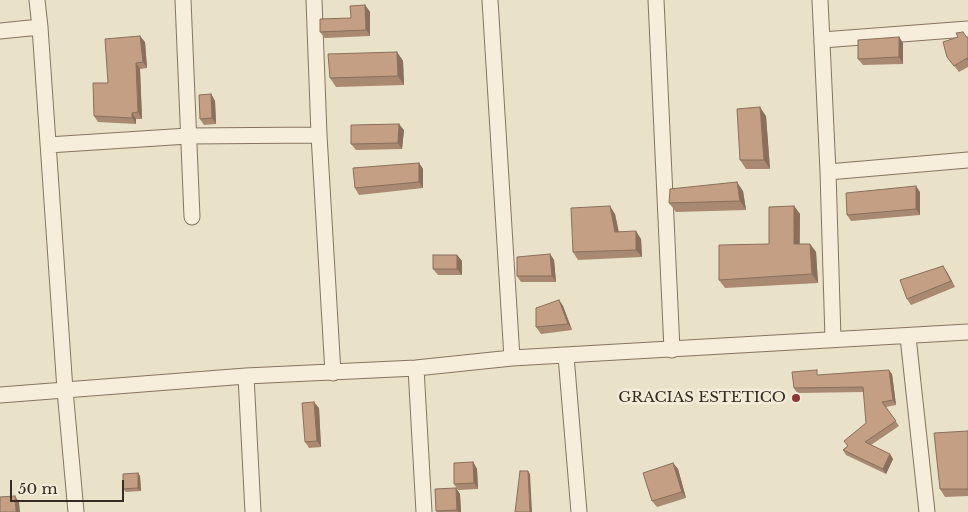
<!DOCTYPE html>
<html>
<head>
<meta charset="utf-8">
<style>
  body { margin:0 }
  #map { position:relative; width:968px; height:512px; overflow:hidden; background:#eae1c9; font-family:"Libre Baskerville",serif }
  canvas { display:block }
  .scale { position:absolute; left:10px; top:480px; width:114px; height:22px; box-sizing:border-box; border:2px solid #372c21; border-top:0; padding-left:6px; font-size:15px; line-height:18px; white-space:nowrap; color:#372c21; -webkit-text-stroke:4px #f2ebd8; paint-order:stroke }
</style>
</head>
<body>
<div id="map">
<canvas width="968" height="512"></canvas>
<div class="scale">50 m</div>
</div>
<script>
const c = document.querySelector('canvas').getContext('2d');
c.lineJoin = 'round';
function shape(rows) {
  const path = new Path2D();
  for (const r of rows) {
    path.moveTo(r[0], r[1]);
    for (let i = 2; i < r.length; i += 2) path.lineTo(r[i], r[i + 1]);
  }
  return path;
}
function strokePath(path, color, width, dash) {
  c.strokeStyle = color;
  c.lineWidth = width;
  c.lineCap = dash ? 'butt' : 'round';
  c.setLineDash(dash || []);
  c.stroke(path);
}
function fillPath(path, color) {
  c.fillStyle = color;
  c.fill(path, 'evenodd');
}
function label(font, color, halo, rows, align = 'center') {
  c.font = font + ' "Libre Baskerville",serif';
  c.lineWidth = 5;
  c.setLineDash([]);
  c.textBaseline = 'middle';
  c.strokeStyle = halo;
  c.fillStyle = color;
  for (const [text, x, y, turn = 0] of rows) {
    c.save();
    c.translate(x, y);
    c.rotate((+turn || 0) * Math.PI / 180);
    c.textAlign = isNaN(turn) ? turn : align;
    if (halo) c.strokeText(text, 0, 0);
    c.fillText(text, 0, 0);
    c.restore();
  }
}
const street = shape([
  [37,0,40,27,65,390,76,512],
  [183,0,192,217],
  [314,0,319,135,333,373],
  [490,0,512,358],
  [656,0,672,350],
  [820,0,828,172,833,339],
  [0,31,40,27],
  [822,40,968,29],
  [48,145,188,136,319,135],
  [828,172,968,160],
  [908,337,927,512],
  [566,356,579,512],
  [416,368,424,512],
  [246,376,253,512],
  [0,395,246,376,416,368,512,358,968,332]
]);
const wall = shape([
  [365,5,370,12,370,36,325,38,320,32,351,18],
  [899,37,903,43,903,64,863,65,858,59],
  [968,39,968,67,959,72,947,57],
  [145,42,147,68,140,69,142,119,136,119,136,124,98,122,94,116,108,83],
  [397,52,403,61,404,85,336,87,330,78],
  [211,94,215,101,216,124,204,125,200,119],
  [766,116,770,169,746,169,740,160],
  [404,130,402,149,356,150,351,144],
  [419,163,423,169,423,188,359,195,355,188],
  [743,191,746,210,676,212,669,203],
  [920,192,920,215,851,221,847,215],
  [794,206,800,214,800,244,810,244,816,252,818,283,725,288,719,280,769,244],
  [615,214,619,232,641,239,642,257,578,260,573,252],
  [550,254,554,260,556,282,521,282,517,276],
  [457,255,462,261,462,275,438,275,433,269],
  [947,272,955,287,911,305,907,299],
  [559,300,563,306,572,330,541,334,536,327],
  [892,374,896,405,886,407,899,426,871,445,890,454,893,459,886,474,846,455,843,450,847,446,866,423,864,392,797,393,794,388,820,375],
  [319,408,321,447,309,448,305,442],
  [968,431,968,496,945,497,940,489],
  [473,462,477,469,478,489,458,490,454,484],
  [673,463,678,469,686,498,657,507,652,501],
  [138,473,140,476,141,491,126,492,123,489],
  [456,488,460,494,461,512,437,512,436,511]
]);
const shadedWall = shape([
  [365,5,370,12,370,36,366,30],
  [140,36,145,42,147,68,143,62],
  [899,37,903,43,903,64,899,57],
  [397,52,403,61,404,85,398,76],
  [136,63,140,69,142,119,138,112],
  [211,94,215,101,216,124,212,118],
  [760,107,766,116,770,169,764,160],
  [132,113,136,119,136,124,132,118],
  [399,124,404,130,402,149,398,143],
  [419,163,423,169,423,188,419,182],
  [737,182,743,191,746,210,740,201],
  [916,186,920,192,920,215,916,209],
  [610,206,615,214,620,240,615,232],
  [794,206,800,214,799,252,794,244],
  [636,231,641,239,642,257,636,250],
  [810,244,816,252,818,283,812,274],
  [550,254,554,260,556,282,552,276],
  [457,255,462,261,462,275,457,269],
  [943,266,947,272,955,287,951,281],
  [559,300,563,306,572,330,568,324],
  [889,370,892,374,896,405,893,400],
  [314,402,319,408,321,447,317,441],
  [890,454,893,459,886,474,883,469],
  [473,462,477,469,478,489,474,483],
  [673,463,678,469,686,498,682,492],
  [528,471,530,474,532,512,530,512],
  [138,473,140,476,141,491,138,488],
  [456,488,460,494,461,512,458,512,457,510],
  [15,496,19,502,20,512,16,512]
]);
const building = shape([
  [365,5,366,30,320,32,320,19,351,18,350,6,365,5],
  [963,32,968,39,968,60,967,58,954,66,947,57,943,42,958,37,956,33,963,32],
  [140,36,143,62,136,63,138,112,132,113,132,118,94,116,93,83,108,83,105,39,140,36],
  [899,37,899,57,858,59,858,40,899,37],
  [397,52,398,76,330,78,328,54,397,52],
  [211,94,212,118,200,119,199,95,211,94],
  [760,107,764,160,740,160,737,109,760,107],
  [399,124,398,143,351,144,351,125,399,124],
  [419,163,419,182,355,188,353,168,419,163],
  [737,182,740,201,669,203,670,189,737,182],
  [916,186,916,209,847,215,846,193,916,186],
  [610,206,615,232,636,231,636,250,573,252,571,208,610,206],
  [794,206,794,244,810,244,812,274,719,280,719,245,769,244,769,207,794,206],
  [550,254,552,276,517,276,517,257,550,254],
  [433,255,457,255,457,269,433,269,433,255],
  [943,266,951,281,907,299,900,280,943,266],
  [559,300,568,324,536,327,536,308,559,300],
  [817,370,817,375,889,370,893,400,882,402,896,421,865,442,890,454,883,469,843,450,848,446,844,441,866,423,863,387,794,388,792,372,817,370],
  [314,402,317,441,305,442,302,403,314,402],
  [968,431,968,489,940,489,934,433,968,431],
  [473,462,474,483,454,484,454,463,473,462],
  [673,463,682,492,652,501,643,473,673,463],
  [520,471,528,471,530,512,515,512,520,471],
  [138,473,138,488,123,489,123,474,138,473],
  [456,488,457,510,436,511,435,489,456,488],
  [15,496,16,512,0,512,0,497,15,496]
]);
const markers = [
  [796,398,5,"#8d3636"]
];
const poiNames = [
  ["GRACIAS ESTETICO",786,398]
];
strokePath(street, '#85745f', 17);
strokePath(street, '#f6eedb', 15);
fillPath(wall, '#a98971');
fillPath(shadedWall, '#896f5c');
fillPath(building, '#c49f83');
strokePath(building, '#896f5c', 1);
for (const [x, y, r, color] of markers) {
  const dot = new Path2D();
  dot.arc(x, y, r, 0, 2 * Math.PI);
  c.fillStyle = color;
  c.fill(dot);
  strokePath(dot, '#f2ebd8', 2);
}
label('15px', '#372c21', '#f2ebd8', poiNames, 'right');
</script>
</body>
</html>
